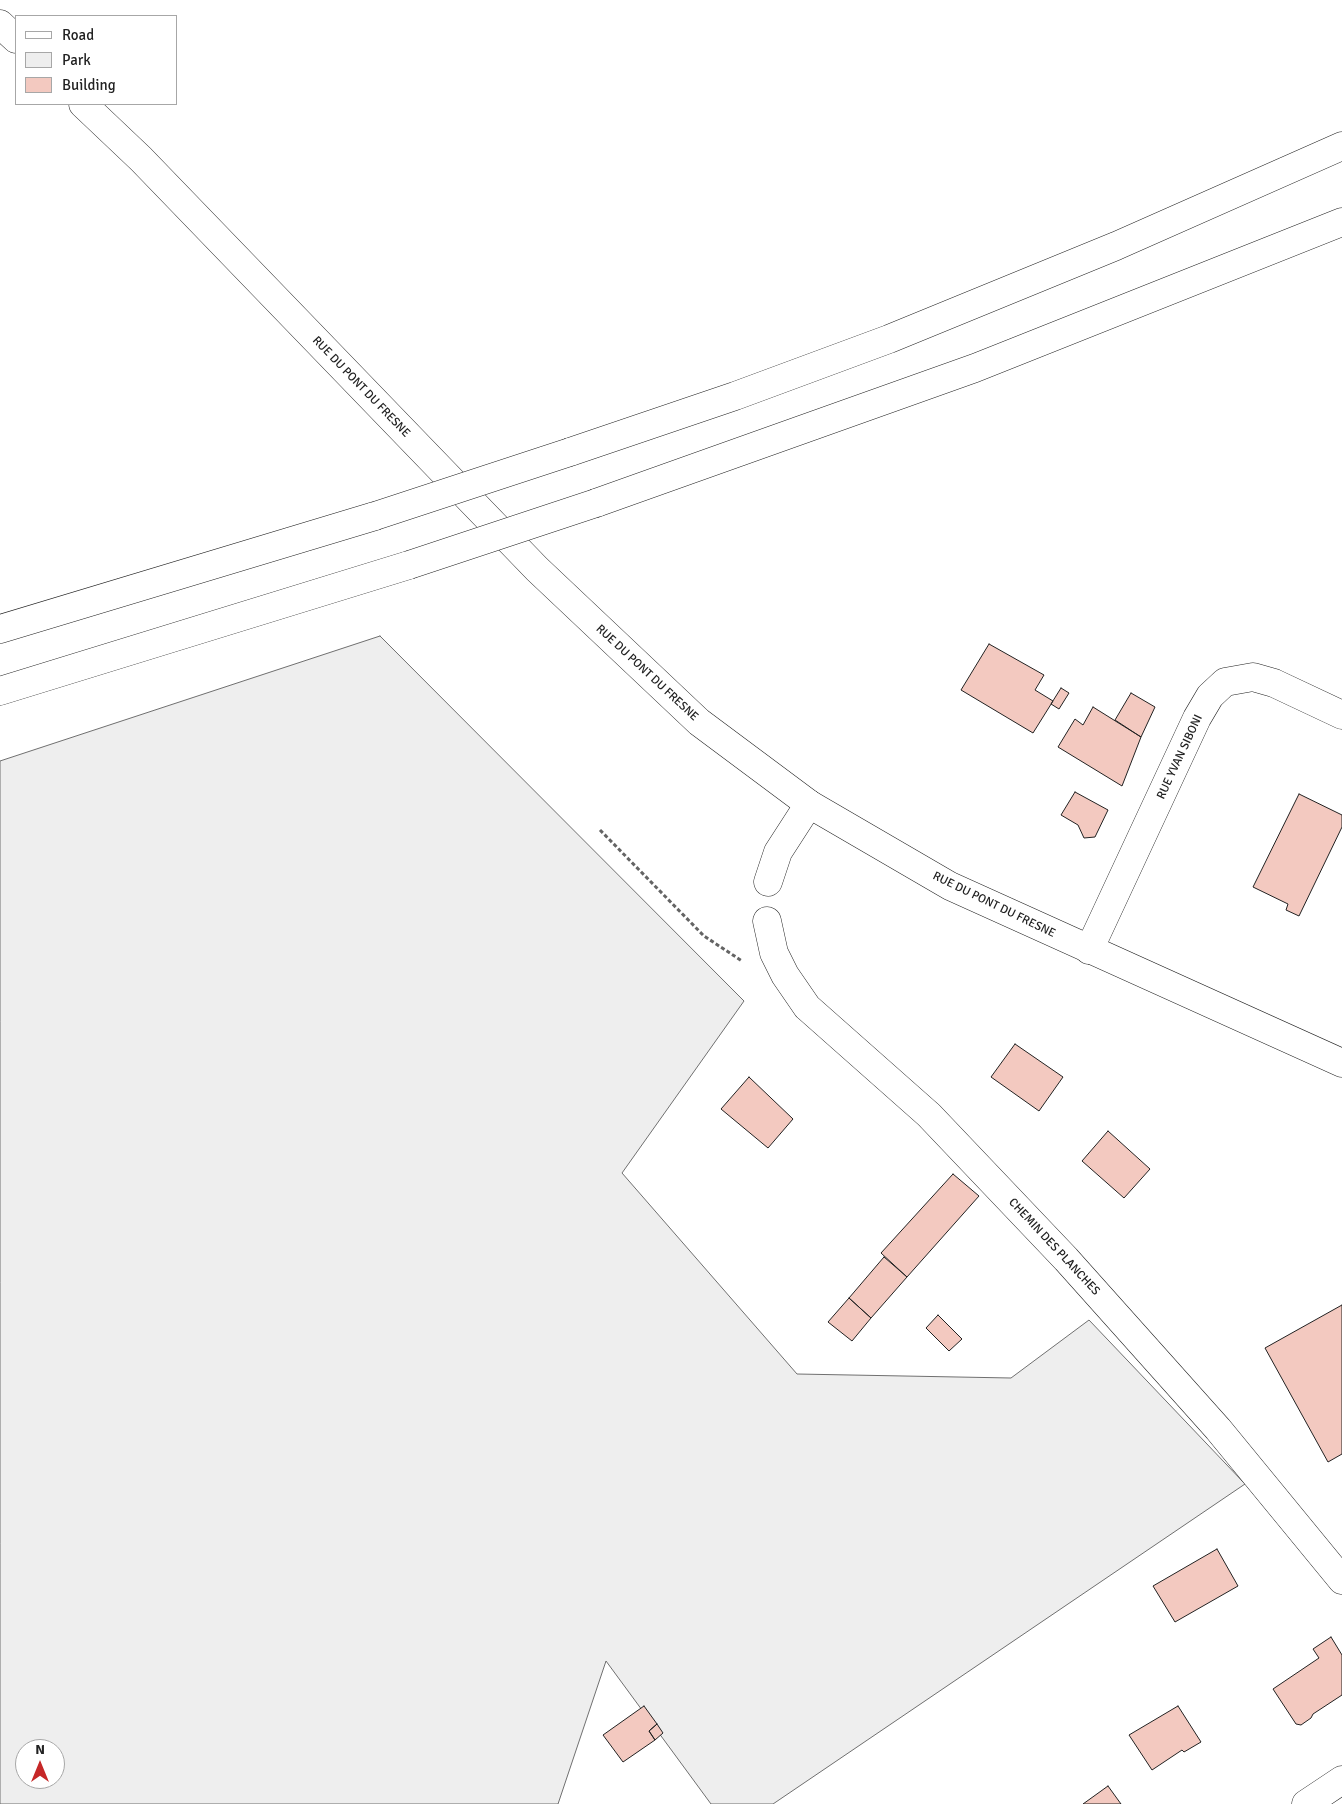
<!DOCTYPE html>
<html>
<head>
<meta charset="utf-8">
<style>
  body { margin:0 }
  #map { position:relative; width:1342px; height:1804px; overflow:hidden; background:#fff; font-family:Signika,sans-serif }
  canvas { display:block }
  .legend { position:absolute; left:15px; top:15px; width:162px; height:90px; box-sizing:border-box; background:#fff; border:1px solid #a7a7a7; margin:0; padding:6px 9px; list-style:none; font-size:15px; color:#222 }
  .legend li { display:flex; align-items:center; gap:10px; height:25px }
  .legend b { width:25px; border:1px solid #a7a7a7 }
  .north { position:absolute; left:15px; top:1739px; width:50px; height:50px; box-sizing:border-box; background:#fff; border:1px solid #a7a7a7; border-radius:50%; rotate:0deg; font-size:14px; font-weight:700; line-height:20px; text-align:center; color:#222 }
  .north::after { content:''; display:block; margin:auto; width:18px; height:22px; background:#c62828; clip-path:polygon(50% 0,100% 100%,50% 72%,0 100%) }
</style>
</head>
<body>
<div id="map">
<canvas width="1342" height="1804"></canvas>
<ul class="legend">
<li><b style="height:6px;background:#fff"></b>Road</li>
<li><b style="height:14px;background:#eee"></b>Park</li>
<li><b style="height:14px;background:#f3c9c0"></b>Building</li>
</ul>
<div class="north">N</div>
</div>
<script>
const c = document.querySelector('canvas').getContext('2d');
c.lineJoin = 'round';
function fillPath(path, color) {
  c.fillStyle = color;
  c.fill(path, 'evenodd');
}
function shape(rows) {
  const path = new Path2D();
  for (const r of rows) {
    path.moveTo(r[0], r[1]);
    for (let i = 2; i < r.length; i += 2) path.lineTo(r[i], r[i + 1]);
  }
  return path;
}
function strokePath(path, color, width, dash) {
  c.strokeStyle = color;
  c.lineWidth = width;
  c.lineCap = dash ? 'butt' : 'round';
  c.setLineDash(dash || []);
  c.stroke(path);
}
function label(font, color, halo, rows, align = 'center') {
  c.font = font + ' Signika,sans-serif';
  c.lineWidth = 4;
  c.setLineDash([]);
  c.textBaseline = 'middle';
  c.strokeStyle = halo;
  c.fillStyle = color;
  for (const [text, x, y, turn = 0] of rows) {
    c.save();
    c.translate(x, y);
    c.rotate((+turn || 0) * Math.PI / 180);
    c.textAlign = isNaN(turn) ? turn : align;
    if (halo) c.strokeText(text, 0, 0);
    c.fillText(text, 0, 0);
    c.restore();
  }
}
const green = shape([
  [380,636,744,1001,622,1173,797,1374,1011,1378,1089,1320,1245,1484,773,1804,711,1804,606,1661,558,1804,0,1804,0,761,380,636],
  [25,1749,55,1749,55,1779,25,1779,25,1749]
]);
const building = shape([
  [989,644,1044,675,1035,690,1053,701,1033,733,961,690,989,644],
  [1061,688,1069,693,1059,709,1051,704,1061,688],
  [1131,693,1155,707,1141,737,1115,720,1131,693],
  [1093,707,1141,737,1122,786,1058,747,1075,719,1083,725,1093,707],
  [1075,792,1108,810,1095,837,1084,838,1078,825,1061,815,1075,792],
  [1299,794,1342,815,1342,827,1299,916,1286,910,1288,904,1253,887,1299,794],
  [1015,1044,1063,1077,1039,1111,991,1077,1015,1044],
  [749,1077,793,1119,768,1148,721,1109,749,1077],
  [1108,1131,1150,1169,1124,1198,1082,1161,1108,1131],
  [953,1174,979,1196,907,1277,881,1253,953,1174],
  [884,1257,907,1277,871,1318,849,1298,884,1257],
  [849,1298,871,1318,852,1341,828,1322,849,1298],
  [1342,1305,1342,1454,1328,1462,1265,1348,1342,1305],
  [938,1315,962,1339,949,1351,926,1328,938,1315],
  [1217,1549,1238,1586,1175,1622,1153,1586,1217,1549],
  [1331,1637,1342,1655,1342,1695,1313,1714,1311,1718,1301,1725,1296,1724,1273,1689,1319,1658,1313,1649,1331,1637],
  [644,1706,657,1724,649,1731,655,1740,623,1762,603,1735,644,1706],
  [1178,1706,1201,1742,1184,1752,1182,1750,1152,1770,1129,1735,1178,1706],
  [657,1724,663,1733,655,1740,649,1731,657,1724],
  [1108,1786,1121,1804,1083,1804,1108,1786]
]);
const path = shape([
  [600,830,704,936,742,961]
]);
const minor = shape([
  [768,882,778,852,809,804],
  [767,921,774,953,785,975,807,1007,929,1115,1066,1259,1218,1429,1342,1580],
  [1089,950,1197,718,1210,696,1225,682,1253,677,1274,683,1342,715],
  [1306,1804,1342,1780]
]);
const major = shape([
  [0,24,16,39],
  [83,104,141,159,537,569,699,722,809,804,950,886,1342,1063]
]);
const highway = shape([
  [570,452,735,396,889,339,1116,246,1342,146],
  [596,503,975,368,1342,222],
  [0,629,375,516],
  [0,691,409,565]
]);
const highwayBridge = shape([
  [375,516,570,452],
  [409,565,596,503]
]);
const streetNames = [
  ["RUE DU PONT DU FRESNE",361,387,46],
  ["RUE DU PONT DU FRESNE",647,673,43],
  ["RUE YVAN SIBONI",1180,757,-65],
  ["RUE DU PONT DU FRESNE",994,905,26],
  ["CHEMIN DES PLANCHES",1054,1247,47]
];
fillPath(green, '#eee');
strokePath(green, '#6f6f6f', 1);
fillPath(building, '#f3c9c0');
strokePath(building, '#222', 1);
strokePath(minor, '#222', 29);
strokePath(major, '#222', 29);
strokePath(highway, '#222', 29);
strokePath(path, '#646464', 3, [4, 2.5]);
strokePath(minor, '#fff', 28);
strokePath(major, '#fff', 28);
strokePath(highway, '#fff', 28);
strokePath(highwayBridge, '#222', 29, []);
strokePath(highwayBridge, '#fff', 28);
label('12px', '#222', '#fff', streetNames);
</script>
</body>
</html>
